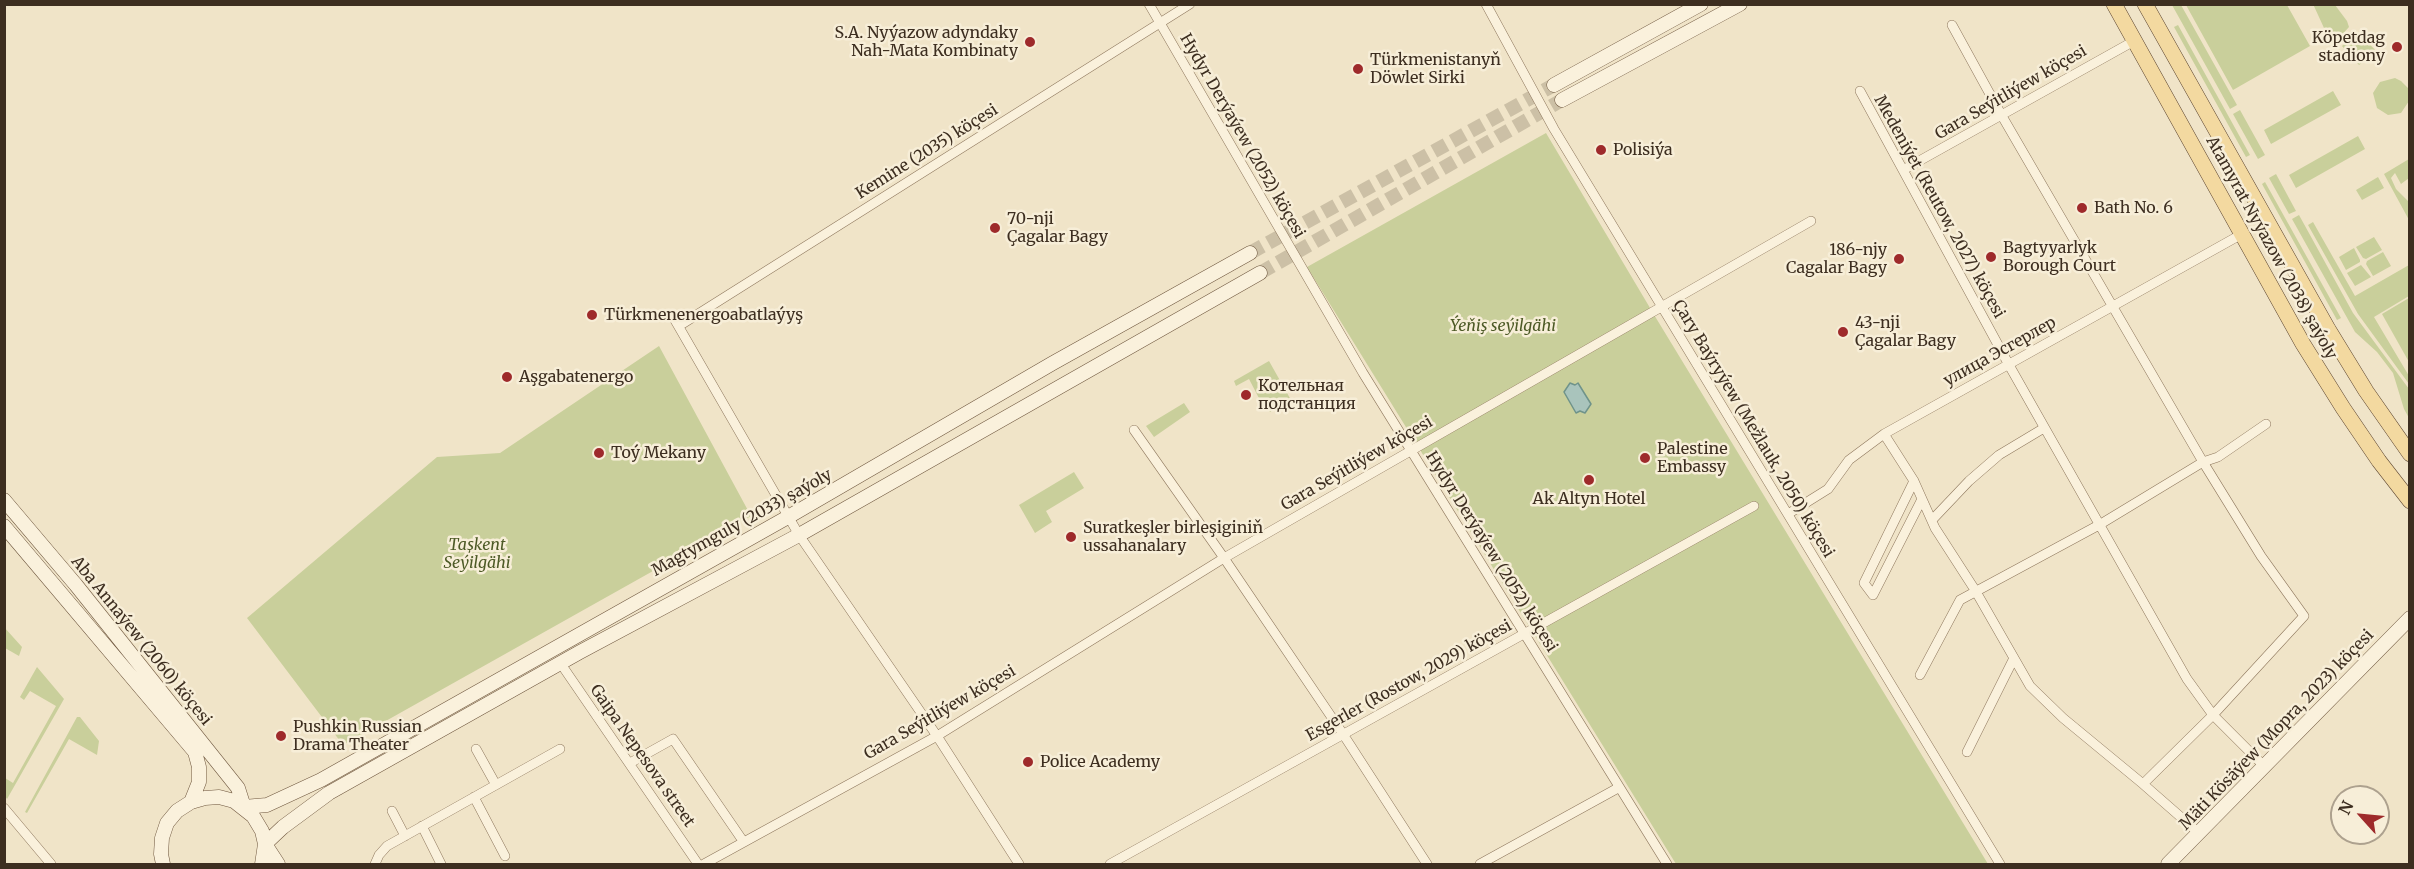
<!DOCTYPE html>
<html>
<head>
<meta charset="utf-8">
<style>
  body { margin:0 }
  #map { position:relative; width:2414px; height:869px; overflow:hidden; background:#f0e4c8; font-family:Merriweather,serif }
  canvas { display:block }
  .frame { position:absolute; inset:0; border:6px solid #3d2e20; pointer-events:none }
  .north { position:absolute; left:2330px; top:785px; width:60px; height:60px; box-sizing:border-box; background:#f7eed8; border:2px solid #ada18e; border-radius:50%; rotate:297deg; font-size:16px; font-weight:700; line-height:24px; text-align:center; color:#3d2e20 }
  .north::after { content:''; display:block; margin:auto; width:21px; height:27px; background:#9e2a2b; clip-path:polygon(50% 0,100% 100%,50% 72%,0 100%) }
</style>
</head>
<body>
<div id="map">
<canvas width="2414" height="869"></canvas>
<div class="frame"></div>
<div class="north">N</div>
</div>
<script>
const c = document.querySelector('canvas').getContext('2d');
c.lineJoin = 'round';
function fillPath(path, color) {
  c.fillStyle = color;
  c.fill(path, 'evenodd');
}
function shape(rows) {
  const path = new Path2D();
  for (const r of rows) {
    path.moveTo(r[0], r[1]);
    for (let i = 2; i < r.length; i += 2) path.lineTo(r[i], r[i + 1]);
  }
  return path;
}
function strokePath(path, color, width, dash) {
  c.strokeStyle = color;
  c.lineWidth = width;
  c.lineCap = dash ? 'butt' : 'round';
  c.setLineDash(dash || []);
  c.stroke(path);
}
function label(font, color, halo, rows, align = 'center') {
  c.font = font + ' Merriweather,serif';
  c.lineWidth = 5;
  c.setLineDash([]);
  c.textBaseline = 'middle';
  c.strokeStyle = halo;
  c.fillStyle = color;
  for (const [text, x, y, turn = 0] of rows) {
    c.save();
    c.translate(x, y);
    c.rotate((+turn || 0) * Math.PI / 180);
    c.textAlign = isNaN(turn) ? turn : align;
    if (halo) c.strokeText(text, 0, 0);
    c.fillText(text, 0, 0);
    c.restore();
  }
}
const green = shape([
  [2313,4,2335,5,2347,21,2349,27,2338,39,2334,39,2324,28],
  [2172,5,2181,5,2237,105,2230,109],
  [2186,5,2287,5,2310,46,2233,90],
  [2178,25,2250,155,2246,157,2174,27],
  [2358,32,2377,52,2359,65,2342,46],
  [2395,78,2401,81,2408,88,2409,101,2401,113,2388,115,2377,108,2373,93,2380,82],
  [2333,91,2341,105,2271,144,2264,130],
  [2240,110,2265,155,2258,159,2233,114],
  [1546,133,1656,318,1988,864,1676,864,1307,267],
  [2358,136,2365,149,2296,188,2289,175],
  [2409,159,2409,178,2401,184,2395,173,2391,178,2396,189,2409,202,2409,220,2384,174],
  [2276,174,2296,211,2289,214,2269,178],
  [2378,177,2384,188,2362,200,2356,190],
  [2265,182,2341,318,2337,320,2262,184],
  [2299,215,2353,313,2409,389,2409,418,2404,409,2393,373,2377,352,2355,332,2292,219],
  [2313,222,2355,296,2409,265,2409,296,2374,317,2409,376,2409,384,2358,314,2308,225],
  [2374,237,2382,250,2366,259,2363,258,2356,247],
  [2354,248,2360,260,2360,262,2346,270,2339,257],
  [2383,252,2391,266,2373,276,2366,264,2367,261],
  [2361,265,2371,277,2355,286,2347,273],
  [2409,298,2409,362,2382,314],
  [659,346,751,516,343,745,247,618,437,457,500,453],
  [1269,361,1291,400,1270,412,1265,403,1262,404,1249,379,1236,386,1234,381],
  [1184,403,1190,412,1154,437,1146,426],
  [1074,472,1084,488,1046,511,1052,522,1035,533,1019,505],
  [4,627,22,647,19,656,5,648],
  [37,667,64,699,7,799,5,796,5,778,13,783,56,706,30,691,24,700,20,697],
  [77,717,80,717,99,741,97,755,69,739,27,813,25,812]
]);
const water = shape([
  [1570,383,1575,385,1578,383,1591,404,1585,413,1580,411,1576,413,1564,392,1570,383]
]);
const secondaryTunnel = shape([
  [1250,253,1554,85],
  [1260,273,1562,100]
]);
const street = shape([
  [1149,4,1363,373,1667,864],
  [1486,4,1554,129,2000,864],
  [1952,25,2002,116,2203,462,2261,556,2304,616,2213,715,2143,784],
  [1860,91,2009,365,2187,679,2213,715,2264,766],
  [1903,170,2134,41],
  [672,315,799,535,937,736,1019,864],
  [679,326,1190,4],
  [1134,430,1224,558,1343,734,1427,864],
  [1884,434,1914,481,1935,528,1975,590,2030,686,2063,718,2143,784,2199,833],
  [1914,481,1864,583,1873,595,1922,499],
  [1788,514,1828,489,1849,460,1884,434,2242,234],
  [1932,520,1969,481,1999,455,2044,428],
  [561,664,698,864],
  [1920,675,1960,600,2099,525,2203,462,2218,457,2266,424],
  [476,749,496,785],
  [1967,752,2014,658],
  [630,763,673,739,743,841],
  [474,797,505,856],
  [4,808,51,864],
  [392,811,405,836],
  [422,826,441,864],
  [375,864,379,855,387,846,560,749],
  [704,864,937,736,1224,558,1811,221],
  [1110,864,1754,506],
  [1480,864,1618,788]
]);
const secondary = shape([
  [1554,85,1701,4],
  [1562,100,1740,4],
  [4,500,76,585,238,788,244,807,267,805,321,780,788,517,1053,363,1250,253],
  [4,526,195,752,199,767,199,782,191,802],
  [163,864,161,854,162,838,167,823,177,811,191,802,205,798,219,797,234,801,253,816,262,831,265,844,262,864],
  [278,864,265,844,283,827,329,793,580,652,799,535,1260,273],
  [2168,864,2410,618]
]);
const primary = shape([
  [2114,4,2303,344,2343,408,2379,461,2410,501],
  [2145,4,2328,329,2366,391,2410,454]
]);
const markers = [
  [1030,42,6,"#9e2a2b"],
  [2397,47,6,"#9e2a2b"],
  [1358,69,6,"#9e2a2b"],
  [1601,150,6,"#9e2a2b"],
  [2082,208,6,"#9e2a2b"],
  [995,228,6,"#9e2a2b"],
  [1991,257,6,"#9e2a2b"],
  [1899,259,6,"#9e2a2b"],
  [592,315,6,"#9e2a2b"],
  [1843,332,6,"#9e2a2b"],
  [507,377,6,"#9e2a2b"],
  [1246,395,6,"#9e2a2b"],
  [599,453,6,"#9e2a2b"],
  [1645,458,6,"#9e2a2b"],
  [1589,480,6,"#9e2a2b"],
  [1071,537,6,"#9e2a2b"],
  [281,736,6,"#9e2a2b"],
  [1028,762,6,"#9e2a2b"]
];
const poiNames = [
  ["S.A. Nyýazow adyndaky",1018,33,"right"],
  ["Nah-Mata Kombinaty",1018,51,"right"],
  ["Köpetdag",2385,38,"right"],
  ["stadiony",2385,56,"right"],
  ["Türkmenistanyň",1370,60],
  ["Döwlet Sirki",1370,78],
  ["Polisiýa",1613,150],
  ["Bath No. 6",2094,208],
  ["70-nji",1007,219],
  ["Çagalar Bagy",1007,237],
  ["Bagtyyarlyk",2003,248],
  ["Borough Court",2003,266],
  ["186-njy",1887,250,"right"],
  ["Cagalar Bagy",1887,268,"right"],
  ["Türkmenenergoabatlaýyş",604,315],
  ["43-nji",1855,323],
  ["Çagalar Bagy",1855,341],
  ["Aşgabatenergo",519,377],
  ["Котельная",1258,386],
  ["подстанция",1258,404],
  ["Palestine",1657,449],
  ["Embassy",1657,467],
  ["Toý Mekany",611,453],
  ["Ak Altyn Hotel",1589,499,"center"],
  ["Suratkeşler birleşiginiň",1083,528],
  ["ussahanalary",1083,546],
  ["Pushkin Russian",293,727],
  ["Drama Theater",293,745],
  ["Police Academy",1040,762]
];
const streetNames = [
  ["Gara Seýitliýew köçesi",2011,93,-30],
  ["Hydyr Derýaýew (2052) köçesi",1242,136,60],
  ["Kemine (2035) köçesi",927,152,-32],
  ["Medeniýet (Reutow, 2027) köçesi",1939,207,61],
  ["Atamyrat Nyýazow (2038) şaýoly",2271,248,61],
  ["улица Эсгерлер",2000,352,-29],
  ["Çary Baýryýew (Mežlauk, 2050) köçesi",1753,429,59],
  ["Gara Seýitliýew köçesi",1357,464,-30],
  ["Magtymguly (2033) şaýoly",742,523,-29],
  ["Hydyr Derýaýew (2052) köçesi",1491,552,58],
  ["Aba Annaýew (2060) köçesi",141,641,51],
  ["Esgerler (Rostow, 2029) köçesi",1409,681,-29],
  ["Gara Seýitliýew köçesi",940,713,-30],
  ["Mäti Kösäýew (Mopra, 2023) köçesi",2277,730,-46],
  ["Gaipa Nepesova street",642,756,55]
];
const parkNames = [
  ["Ýeňiş seýilgähi",1503,326],
  ["Taşkent",477,545],
  ["Seýilgähi",477,563]
];
fillPath(green, '#c9cf9b');
fillPath(water, '#a9c4bc');
strokePath(water, '#6f938a', 1.5);
strokePath(secondaryTunnel, '#ccc0a6', 14, [14, 7]);
strokePath(street, '#8d765c', 10);
strokePath(secondary, '#6f573f', 15);
strokePath(primary, '#5b4430', 16);
strokePath(street, '#faf1dc', 9);
strokePath(secondary, '#faf1dc', 14);
strokePath(primary, '#f3d9a0', 15);
for (const [x, y, r, color] of markers) {
  const dot = new Path2D();
  dot.arc(x, y, r, 0, 2 * Math.PI);
  c.fillStyle = color;
  c.fill(dot);
  strokePath(dot, '#f7eed8', 2);
}
label('16px', '#3d2e20', '#f7eed8', poiNames, 'left');
label('16px', '#3d2e20', '#f7eed8', streetNames);
label('italic 16px', '#4d5a26', '#f7eed8', parkNames);
</script>
</body>
</html>
